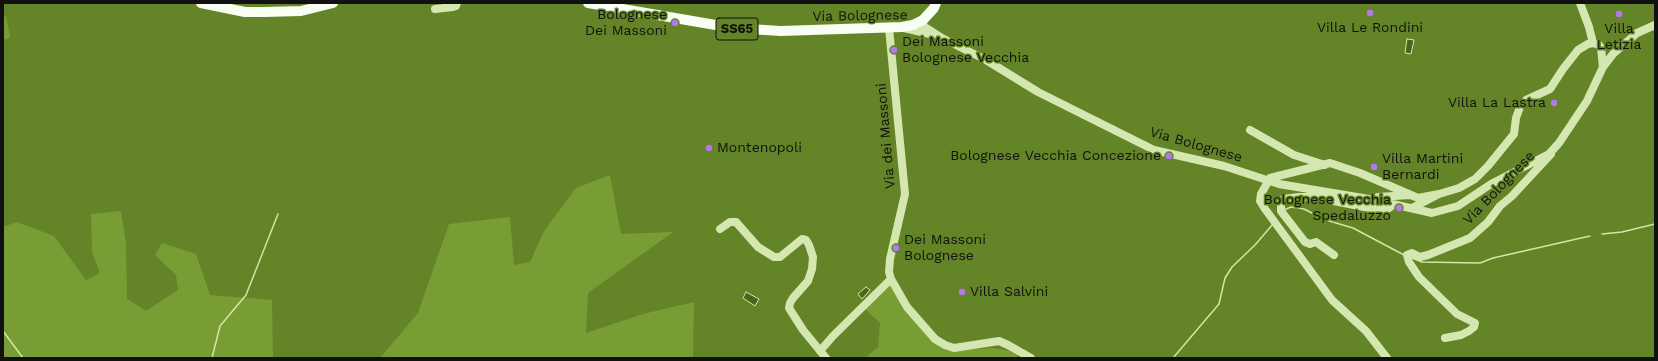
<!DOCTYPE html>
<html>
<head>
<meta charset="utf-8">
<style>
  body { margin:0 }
  #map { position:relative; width:1658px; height:361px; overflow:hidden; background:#638427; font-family:"Work Sans",sans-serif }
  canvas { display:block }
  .frame { position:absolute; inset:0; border:4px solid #111; pointer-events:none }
</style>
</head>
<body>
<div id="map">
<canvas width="1658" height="361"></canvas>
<div class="frame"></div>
</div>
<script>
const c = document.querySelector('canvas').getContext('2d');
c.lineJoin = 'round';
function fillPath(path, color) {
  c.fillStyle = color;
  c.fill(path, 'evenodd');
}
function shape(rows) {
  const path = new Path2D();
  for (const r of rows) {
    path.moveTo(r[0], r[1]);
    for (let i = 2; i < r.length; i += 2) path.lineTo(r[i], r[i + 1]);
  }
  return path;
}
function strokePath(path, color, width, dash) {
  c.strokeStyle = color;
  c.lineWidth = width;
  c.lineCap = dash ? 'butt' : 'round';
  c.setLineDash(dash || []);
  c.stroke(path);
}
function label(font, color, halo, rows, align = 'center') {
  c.font = font + ' "Work Sans",sans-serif';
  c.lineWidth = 3;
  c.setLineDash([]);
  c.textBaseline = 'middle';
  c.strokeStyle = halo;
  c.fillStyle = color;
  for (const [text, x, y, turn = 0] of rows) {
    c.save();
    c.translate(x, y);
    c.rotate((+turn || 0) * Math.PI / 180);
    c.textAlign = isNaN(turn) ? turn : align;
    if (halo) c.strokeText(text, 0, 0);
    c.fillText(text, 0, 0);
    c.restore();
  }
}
const green = shape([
  [3,15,6,17,10,36,8,39,3,40],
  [610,175,621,234,673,232,588,293,586,333,643,314,694,302,693,358,380,358,418,313,449,224,510,217,514,265,530,262,544,231,576,188],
  [121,211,126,244,127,299,146,311,178,290,176,275,155,255,162,243,196,254,210,295,272,300,273,358,3,358,3,227,17,222,54,236,86,280,100,273,92,252,91,214],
  [891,283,907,314,950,351,992,348,1017,352,1017,358,865,358,878,347,880,323,865,309]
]);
const water = shape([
  [1407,39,1414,40,1411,54,1405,53,1407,39],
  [866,287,870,290,862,299,858,294,866,287],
  [746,292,759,299,755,306,743,298,746,292]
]);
const stream = shape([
  [1284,210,1291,207,1304,209,1326,220,1353,228,1404,255],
  [1602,234,1622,232,1655,224],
  [1412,258,1422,262,1480,263,1493,258,1590,236],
  [3,331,23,358],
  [212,358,220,326,246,295,278,214],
  [1173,358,1219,304,1225,278,1232,267,1255,245,1273,224]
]);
const minor = shape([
  [1580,3,1589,27,1593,43],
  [435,9,453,7,456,6,457,3],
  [920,21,925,27,942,38,986,60,1038,92,1154,150,1224,166,1279,184,1375,200,1432,213,1458,206,1491,184,1549,154,1559,143,1587,101,1603,67,1613,54,1637,33,1655,25],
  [889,28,905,194,890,259,889,272,891,279,907,307,935,339,945,345,954,348,999,341,1008,345,1031,358],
  [904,28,930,34],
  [1250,130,1294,155,1325,165],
  [1378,197,1410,195],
  [1412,208,1439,194,1459,188,1475,179,1488,166,1514,134,1516,118,1520,107,1526,100,1550,89,1563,69,1578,50,1588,44,1593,43,1599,45,1601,48,1603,67],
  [720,229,730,222,736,222,758,247,774,257,780,257,802,239,806,240,809,245,813,257,812,269,808,281,793,298,790,303,789,308,803,330,826,358],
  [1334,255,1316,242,1310,244,1305,242,1281,211,1281,202,1283,199,1299,197,1313,197,1380,210,1388,209,1393,205],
  [1445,338,1461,335,1469,331,1474,327,1475,323,1457,314,1419,277,1409,262,1407,255,1412,253,1420,257,1428,255,1470,238,1488,222,1500,206,1512,196,1551,154],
  [820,351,833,336,891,279],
  [1387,358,1366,331,1332,300,1265,209,1260,201,1261,194,1270,178,1330,163,1360,173,1418,198,1439,194]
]);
const major = shape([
  [201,3,245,12,264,12,301,11,333,3],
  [588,3,733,28,781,31,902,27,913,25,923,20,934,8,936,3]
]);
const markers = [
  [1370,13,4,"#b477ef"],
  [1619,14,4,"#b477ef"],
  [675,23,4,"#b477ef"],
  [894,50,4,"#b477ef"],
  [1554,103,4,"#b477ef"],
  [709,148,4,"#b477ef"],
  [1169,156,4,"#b477ef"],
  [1374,167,4,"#b477ef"],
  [1399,208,4,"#b477ef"],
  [896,248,4,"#b477ef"],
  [962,292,4,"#b477ef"]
];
const shields = [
  [737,29,42]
];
const shieldNames = [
  ["SS65",737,29]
];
const poiNames = [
  ["Bolognese",667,15,"right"],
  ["Dei Massoni",667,31,"right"],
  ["Villa Le Rondini",1370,28,"center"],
  ["Villa",1619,29,"center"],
  ["Letizia",1619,45,"center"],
  ["Dei Massoni",902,42],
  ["Bolognese Vecchia",902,58],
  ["Villa La Lastra",1546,103,"right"],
  ["Montenopoli",717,148],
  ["Bolognese Vecchia Concezione",1161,156,"right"],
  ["Villa Martini",1382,159],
  ["Bernardi",1382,175],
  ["Bolognese Vecchia",1391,200,"right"],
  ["Spedaluzzo",1391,216,"right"],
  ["Dei Massoni",904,240],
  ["Bolognese",904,256],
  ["Villa Salvini",970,292]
];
const streetNames = [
  ["Via Bolognese",860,16,-1],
  ["Via dei Massoni",886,136,-95],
  ["Via Bolognese",1196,145,16],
  ["Via Bolognese",1499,188,-46]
];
fillPath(green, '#799d35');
fillPath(water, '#4a641c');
strokePath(water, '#d2e7a6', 1);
strokePath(stream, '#d2e7a6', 1.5);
strokePath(minor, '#d5e7b1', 8);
strokePath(major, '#f9fef3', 10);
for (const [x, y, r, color] of markers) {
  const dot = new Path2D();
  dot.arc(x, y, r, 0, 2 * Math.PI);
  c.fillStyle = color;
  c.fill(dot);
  strokePath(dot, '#638427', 1.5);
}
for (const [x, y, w] of shields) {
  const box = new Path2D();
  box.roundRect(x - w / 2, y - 11, w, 22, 3);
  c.fillStyle = '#638427';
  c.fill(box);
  strokePath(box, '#111', 1);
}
label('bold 13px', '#111', null, shieldNames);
label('14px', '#111', '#638427', poiNames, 'left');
label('14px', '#111', '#638427', streetNames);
</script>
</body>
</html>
